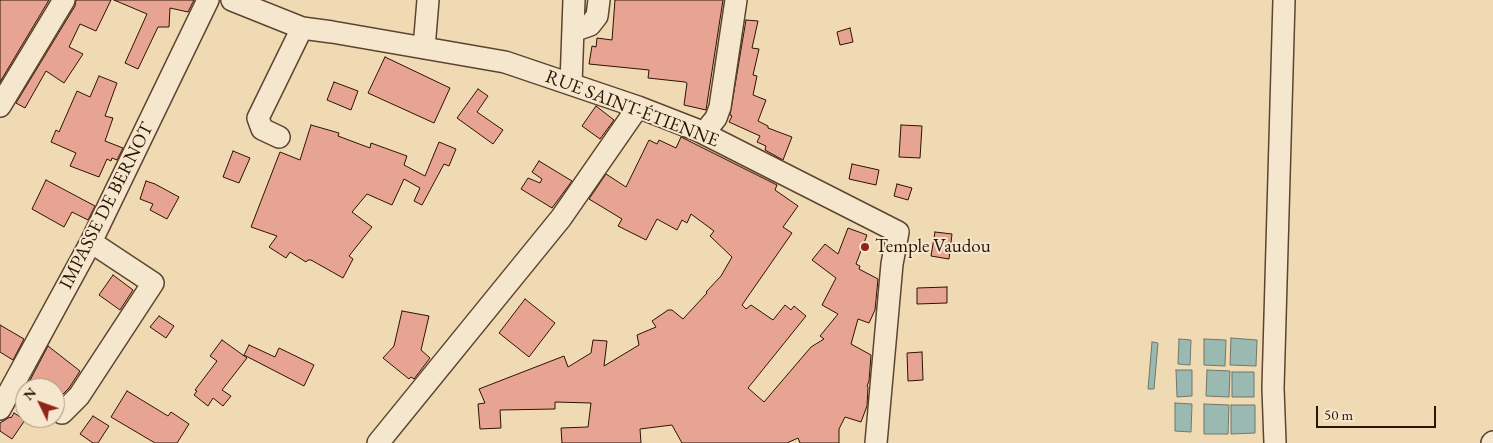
<!DOCTYPE html>
<html>
<head>
<meta charset="utf-8">
<style>
  body { margin:0 }
  #map { position:relative; width:1493px; height:443px; overflow:hidden; background:#f0dab3; font-family:"EB Garamond",serif }
  canvas { display:block }
  .north { position:absolute; left:15px; top:378px; width:50px; height:50px; box-sizing:border-box; background:#f5e7ce; border:1px solid #a5927d; border-radius:50%; rotate:312deg; font-size:14px; font-weight:700; line-height:20px; text-align:center; color:#2e1204 }
  .north::after { content:''; display:block; margin:auto; width:18px; height:22px; background:#8f2418; clip-path:polygon(50% 0,100% 100%,50% 72%,0 100%) }
  .scale { position:absolute; left:1316px; top:406px; width:120px; height:22px; box-sizing:border-box; border:2px solid #2e1204; border-top:0; padding-left:6px; font-size:15px; line-height:18px; white-space:nowrap; color:#2e1204; -webkit-text-stroke:4px #f5e7ce; paint-order:stroke }
</style>
</head>
<body>
<div id="map">
<canvas width="1493" height="443"></canvas>
<div class="north">N</div>
<div class="scale">50 m</div>
</div>
<script>
const c = document.querySelector('canvas').getContext('2d');
c.lineJoin = 'round';
function fillPath(path, color) {
  c.fillStyle = color;
  c.fill(path, 'evenodd');
}
function shape(rows) {
  const path = new Path2D();
  for (const r of rows) {
    path.moveTo(r[0], r[1]);
    for (let i = 2; i < r.length; i += 2) path.lineTo(r[i], r[i + 1]);
  }
  return path;
}
function strokePath(path, color, width, dash) {
  c.strokeStyle = color;
  c.lineWidth = width;
  c.lineCap = dash ? 'butt' : 'round';
  c.setLineDash(dash || []);
  c.stroke(path);
}
function label(font, color, halo, rows, align = 'center') {
  c.font = font + ' "EB Garamond",serif';
  c.lineWidth = 4;
  c.setLineDash([]);
  c.textBaseline = 'middle';
  c.strokeStyle = halo;
  c.fillStyle = color;
  for (const [text, x, y, turn = 0] of rows) {
    c.save();
    c.translate(x, y);
    c.rotate((+turn || 0) * Math.PI / 180);
    c.textAlign = isNaN(turn) ? turn : align;
    if (halo) c.strokeText(text, 0, 0);
    c.fillText(text, 0, 0);
    c.restore();
  }
}
const water = shape([
  [1231,338,1257,340,1256,366,1230,365,1231,338],
  [1179,339,1191,340,1190,365,1178,364,1179,339],
  [1204,339,1226,340,1225,366,1204,365,1204,339],
  [1152,342,1158,343,1154,389,1148,389,1152,342],
  [1176,370,1192,370,1192,396,1177,397,1176,370],
  [1207,370,1230,371,1229,397,1206,396,1207,370],
  [1232,372,1254,372,1254,397,1232,397,1232,372],
  [1175,403,1192,404,1191,432,1175,431,1175,403],
  [1204,404,1229,405,1228,434,1204,434,1204,404],
  [1231,405,1255,405,1255,433,1231,434,1231,405]
]);
const building = shape([
  [0,0,49,0,0,82,0,0],
  [76,0,111,0,96,31,80,24,69,47,83,54,64,83,46,71,25,108,16,103,75,6,76,0],
  [114,0,194,0,188,12,170,8,169,27,158,27,138,69,125,63,147,14,114,0],
  [615,0,723,0,706,110,684,105,687,83,685,82,648,78,649,70,589,64,592,46,596,47,597,38,612,40,615,0],
  [746,20,758,21,752,48,759,49,753,75,757,76,753,95,766,100,758,121,768,126,768,128,792,137,783,160,765,150,766,146,757,142,760,136,729,122,732,116,730,115,746,20],
  [850,28,853,42,840,45,837,32,850,28],
  [385,57,450,88,434,123,368,93,385,57],
  [99,76,117,83,105,116,113,118,105,141,123,148,117,160,112,158,111,161,107,159,99,177,70,166,76,153,51,142,56,130,59,132,77,91,90,97,99,76],
  [334,82,358,91,351,110,327,100,334,82],
  [478,89,488,96,477,112,503,130,493,144,457,118,478,89],
  [596,106,614,120,600,139,582,126,596,106],
  [311,125,339,133,338,136,370,148,371,143,407,156,404,165,425,176,439,142,456,149,449,166,444,164,422,205,414,201,420,188,404,179,392,205,367,194,352,212,372,227,349,256,353,259,343,278,311,260,308,260,306,262,290,252,286,258,269,247,277,236,251,227,280,152,300,160,311,125],
  [901,125,922,126,920,158,899,157,901,125],
  [681,137,777,185,775,190,798,206,783,227,792,233,742,305,746,309,751,305,773,320,785,305,791,310,794,306,806,316,748,388,764,402,811,347,824,339,820,336,838,314,822,305,836,278,812,260,825,244,838,254,848,228,867,235,856,264,860,266,859,269,878,279,875,310,869,323,858,319,851,344,871,355,869,381,867,386,868,387,867,406,861,422,845,417,839,429,839,443,800,443,798,438,787,443,682,443,672,425,640,429,641,443,562,443,561,428,588,427,591,403,555,402,555,409,500,410,501,428,480,429,478,404,485,403,479,389,564,356,568,367,591,353,593,340,607,341,604,366,639,345,637,335,656,327,652,321,668,310,672,310,683,319,707,293,706,292,721,276,732,257,710,236,714,231,691,214,687,223,682,220,677,230,657,219,646,240,618,226,622,219,589,199,606,174,626,187,649,140,657,144,659,140,676,148,681,137],
  [233,151,250,158,239,183,223,177,233,151],
  [539,161,572,181,552,208,521,189,528,178,540,183,542,179,532,172,539,161],
  [852,164,879,170,876,185,849,179,852,164],
  [46,180,95,206,88,220,72,212,64,227,32,209,46,180],
  [146,181,155,184,179,197,167,219,150,210,153,204,140,199,146,181],
  [897,184,912,188,908,200,894,196,897,184],
  [935,232,952,234,949,259,931,256,935,232],
  [113,275,133,290,120,310,99,295,113,275],
  [947,287,947,303,917,304,917,288,947,287],
  [525,299,555,323,529,357,499,333,525,299],
  [402,311,429,316,421,350,430,358,414,379,411,377,409,379,383,358,394,346,402,311],
  [159,316,174,326,166,338,150,327,159,316],
  [0,325,24,339,13,360,0,352,0,325],
  [222,340,247,358,222,390,231,396,223,406,213,398,208,406,194,395,197,391,195,390,217,361,210,356,222,340],
  [249,345,275,357,279,348,314,365,304,386,244,355,249,345],
  [48,346,80,371,69,388,55,402,55,388,26,388,48,346],
  [922,352,923,380,908,381,907,353,922,352],
  [127,391,168,416,171,412,189,424,177,443,155,443,111,417,127,391],
  [14,413,25,420,12,439,0,431,0,423,10,417,11,418,14,413],
  [93,416,109,426,98,443,93,443,80,434,93,416]
]);
const minor = shape([
  [232,0,302,28,332,32,505,62,638,107,697,130,898,232,892,264,876,443],
  [573,31,590,25,597,16,599,0],
  [424,48,428,0],
  [571,84,574,0],
  [0,106,64,0],
  [704,133,716,118,720,107,736,0],
  [279,137,262,129,258,118,302,28],
  [0,409,91,242,208,0],
  [62,413,79,396,153,283,91,242],
  [378,443,561,218,638,107],
  [1275,443,1273,388,1284,0],
  [1492,443,1493,442]
]);
const markers = [
  [865,247,5,"#8f2418"]
];
const streetNames = [
  ["RUE SAINT-ÉTIENNE",632,109,21],
  ["IMPASSE DE BERNOT",107,206,-63]
];
const poiNames = [
  ["Temple Vaudou",875,247]
];
fillPath(water, '#9abab1');
strokePath(water, '#6f776c', 1);
fillPath(building, '#e8a492');
strokePath(building, '#2e1204', 1);
strokePath(minor, '#5e4430', 24);
strokePath(minor, '#f5e7ce', 21);
for (const [x, y, r, color] of markers) {
  const dot = new Path2D();
  dot.arc(x, y, r, 0, 2 * Math.PI);
  c.fillStyle = color;
  c.fill(dot);
  strokePath(dot, '#f5e7ce', 2);
}
label('19px', '#2e1204', '#f5e7ce', streetNames);
label('19px', '#2e1204', '#f5e7ce', poiNames, 'left');
</script>
</body>
</html>
